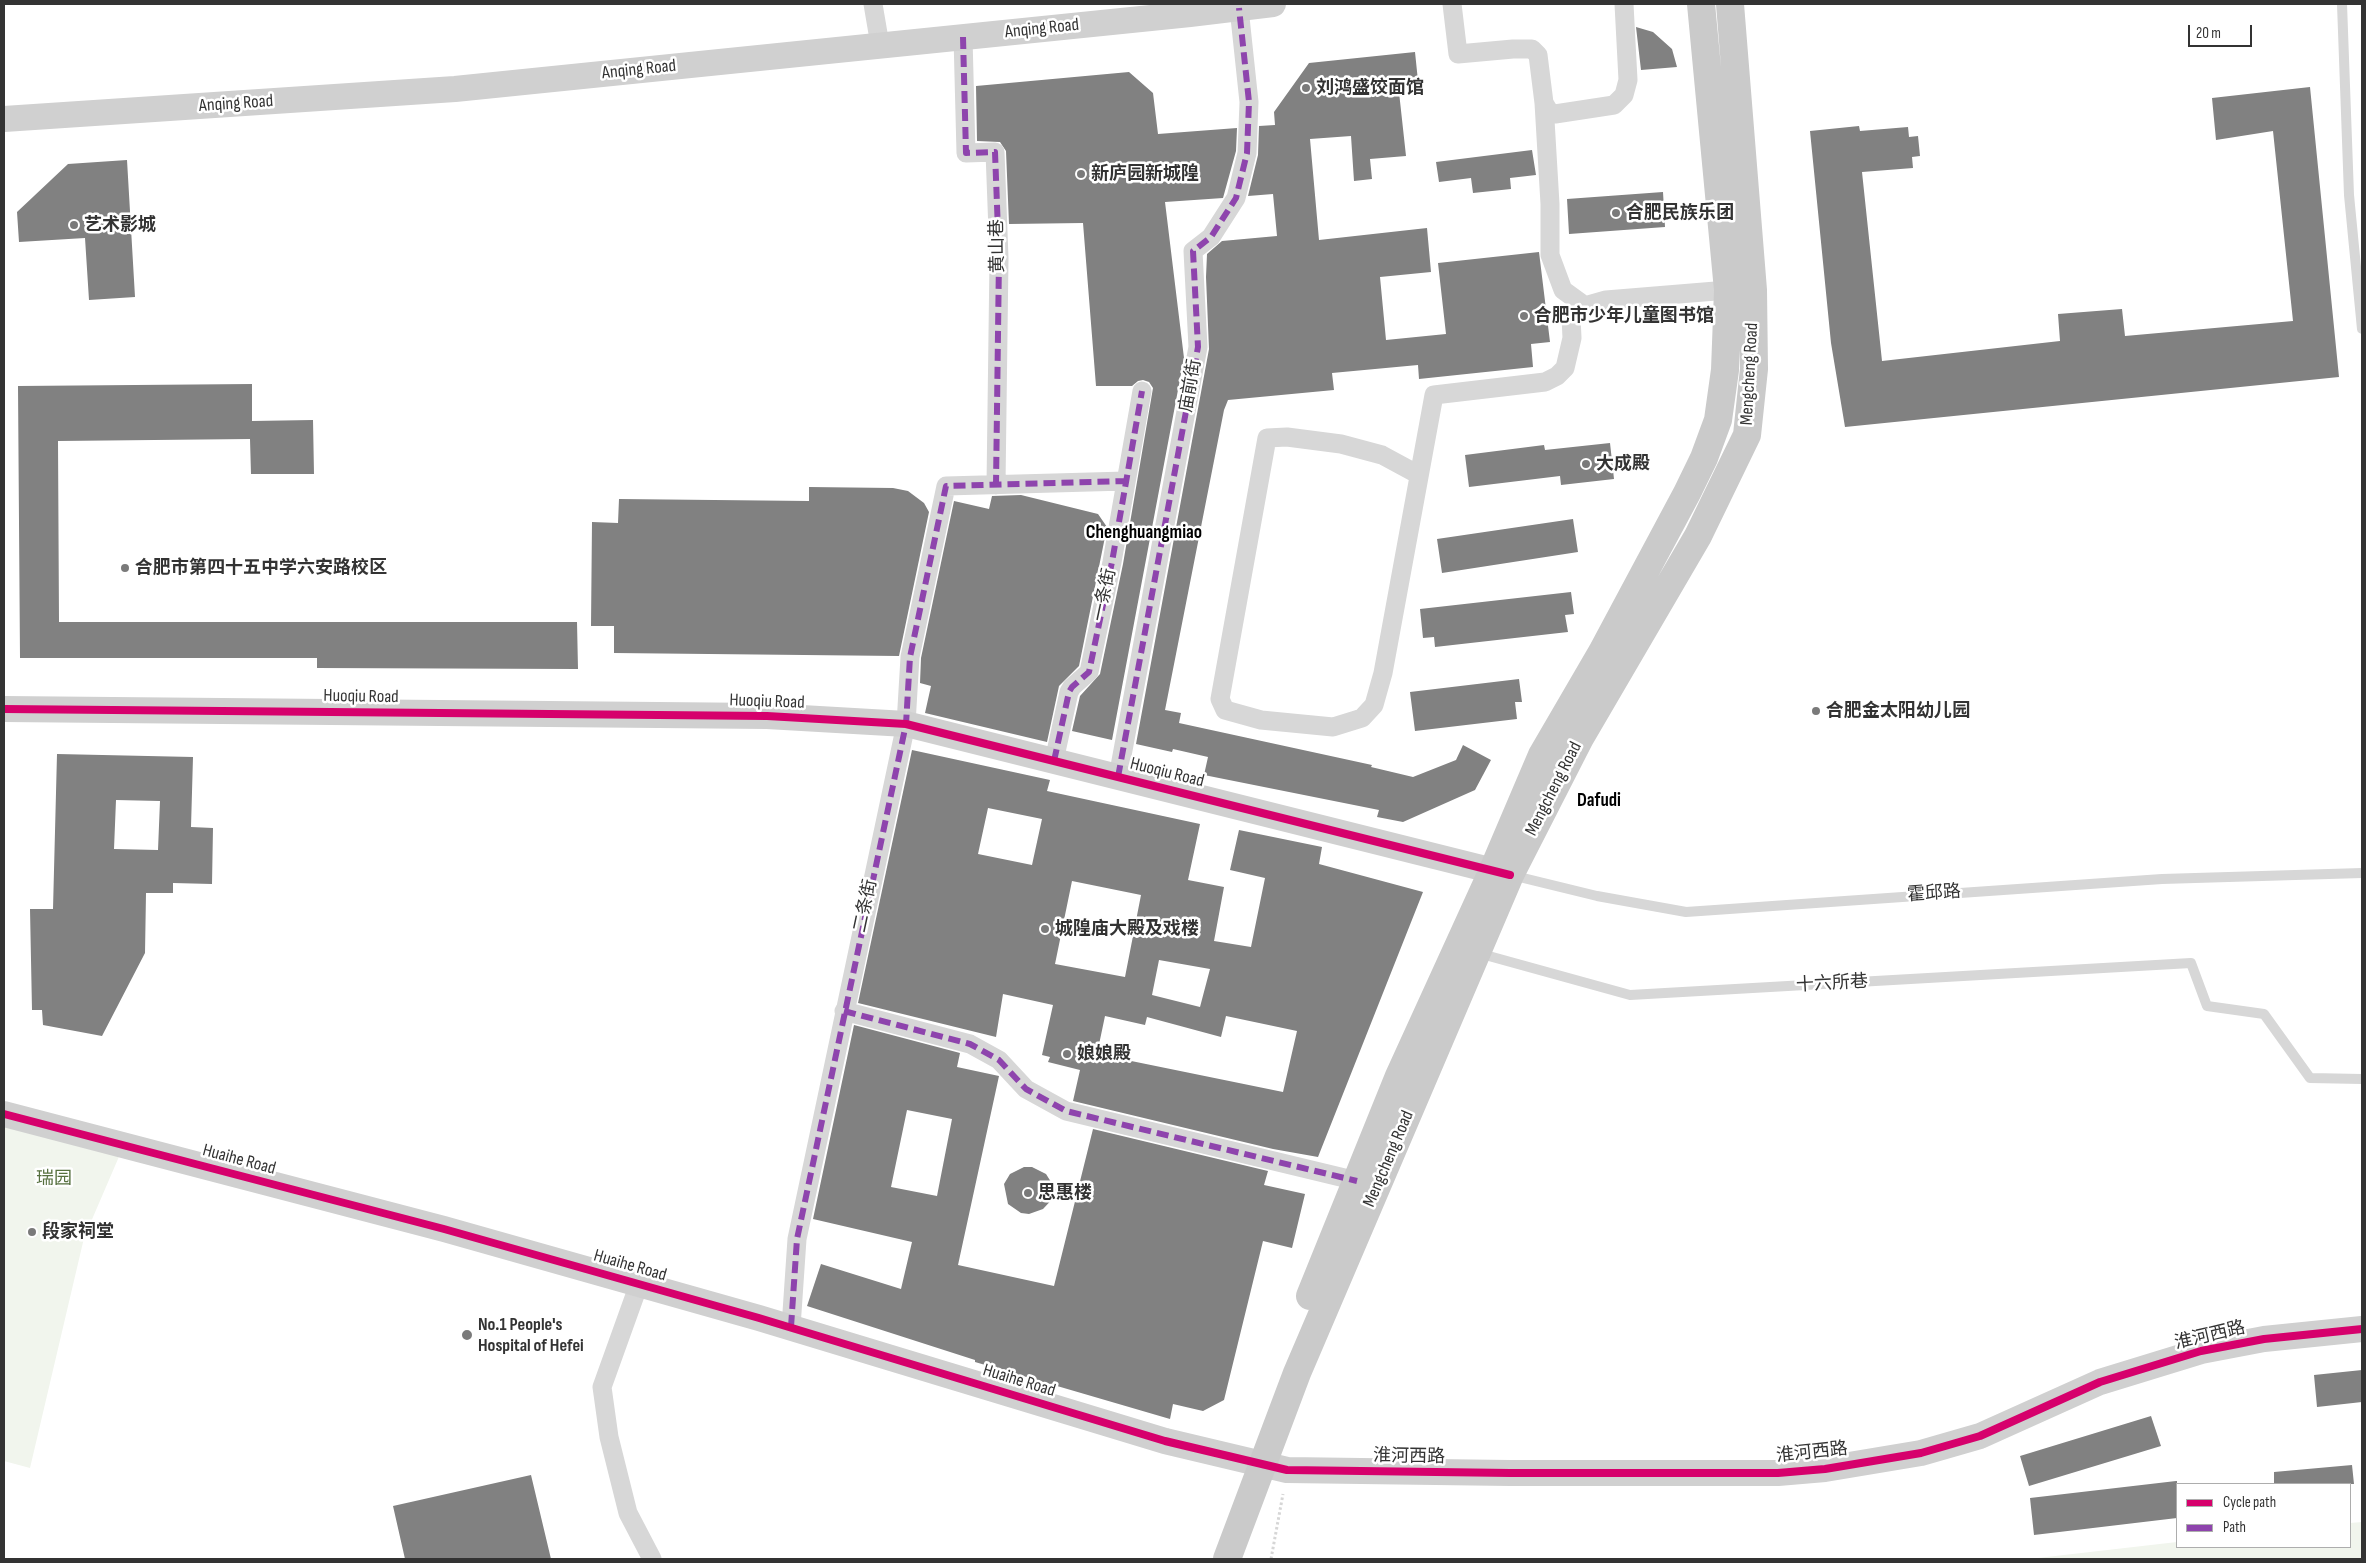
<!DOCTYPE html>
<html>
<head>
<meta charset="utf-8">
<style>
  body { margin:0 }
  #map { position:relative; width:2366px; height:1563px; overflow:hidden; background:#fff; font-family:"Sofia Sans Condensed",sans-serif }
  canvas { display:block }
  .frame { position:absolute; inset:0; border:5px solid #333; pointer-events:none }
  .legend { position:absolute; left:2176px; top:1483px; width:175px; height:65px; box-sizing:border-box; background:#fff; border:1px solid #adadad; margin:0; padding:6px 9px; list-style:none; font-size:15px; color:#333 }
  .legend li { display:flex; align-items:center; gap:10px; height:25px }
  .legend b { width:25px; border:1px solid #adadad }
  .scale { position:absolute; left:2188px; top:25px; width:64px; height:22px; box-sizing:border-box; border:2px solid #333; border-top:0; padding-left:6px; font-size:15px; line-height:18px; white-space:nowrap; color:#333; -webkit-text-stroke:4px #fff; paint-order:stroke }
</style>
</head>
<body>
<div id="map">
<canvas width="2366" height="1563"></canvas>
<div class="frame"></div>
<ul class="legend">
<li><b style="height:6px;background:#d6006c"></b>Cycle path</li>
<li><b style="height:6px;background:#8e44ad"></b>Path</li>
</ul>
<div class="scale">20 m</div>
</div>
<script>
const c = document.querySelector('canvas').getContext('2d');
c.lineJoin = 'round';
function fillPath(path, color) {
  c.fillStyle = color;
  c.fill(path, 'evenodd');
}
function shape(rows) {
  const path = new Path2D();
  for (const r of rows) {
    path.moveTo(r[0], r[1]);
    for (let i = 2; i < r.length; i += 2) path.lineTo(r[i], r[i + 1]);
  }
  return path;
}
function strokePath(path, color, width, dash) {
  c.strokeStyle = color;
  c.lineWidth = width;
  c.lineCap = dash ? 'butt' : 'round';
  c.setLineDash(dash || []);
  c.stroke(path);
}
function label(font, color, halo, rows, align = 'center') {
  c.font = font + ' "Sofia Sans Condensed","Noto Sans SC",sans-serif';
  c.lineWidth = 5;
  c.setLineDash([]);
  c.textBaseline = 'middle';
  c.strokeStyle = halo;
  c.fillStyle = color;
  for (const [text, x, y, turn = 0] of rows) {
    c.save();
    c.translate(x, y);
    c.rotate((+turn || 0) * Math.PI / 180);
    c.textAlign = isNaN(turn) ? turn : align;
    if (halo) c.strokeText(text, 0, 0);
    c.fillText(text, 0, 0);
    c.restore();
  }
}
const green = shape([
  [4,1114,124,1145,84,1238,30,1468,4,1461],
  [2362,1522,2362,1559,2029,1559,2177,1542,2177,1547,2350,1547,2350,1523]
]);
const building = shape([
  [1636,27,1653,32,1672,49,1677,67,1641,70],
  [1415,52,1418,81,1398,83,1406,156,1370,159,1372,179,1354,181,1351,136,1310,139,1319,240,1427,228,1431,272,1380,277,1386,340,1446,334,1438,263,1539,252,1550,342,1531,344,1533,367,1419,379,1418,365,1332,373,1334,390,1228,400,1224,410,1165,710,1181,713,1179,723,1372,765,1371,767,1413,777,1456,760,1463,745,1491,760,1475,790,1403,822,1377,817,1379,810,1204,775,1208,757,1173,749,1172,752,1136,744,1209,349,1206,277,1207,254,1222,241,1277,236,1273,194,1248,196,1258,155,1259,126,1275,125,1274,112,1309,63],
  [1129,72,1153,93,1158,134,1237,128,1236,151,1223,198,1165,202,1184,358,1112,740,1072,731,1080,696,1100,674,1123,564,1153,388,1149,382,1143,380,1138,381,1132,386,1096,386,1083,223,1009,224,1006,151,1000,142,977,141,976,86],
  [2310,87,2339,377,1845,427,1831,343,1810,131,1859,126,1860,131,1908,127,1909,137,1918,136,1920,156,1912,157,1913,168,1862,172,1882,361,2060,341,2058,314,2122,309,2125,336,2293,321,2273,131,2216,140,2212,98],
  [1532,150,1536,175,1510,178,1511,189,1473,193,1471,178,1439,182,1436,162],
  [127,160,135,297,89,300,85,238,19,242,17,212,68,164],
  [1663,192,1665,227,1569,234,1567,199],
  [252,384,252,421,313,420,314,474,251,474,250,439,58,441,59,622,577,622,578,669,317,668,317,658,20,658,18,386],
  [1610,443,1614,479,1561,485,1560,476,1469,487,1465,455,1544,445,1545,450],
  [809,487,893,488,908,491,924,503,929,512,899,656,614,653,614,626,591,626,592,522,618,523,619,499,809,501],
  [1021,495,1098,514,1107,527,1079,666,1059,686,1047,742,925,713,931,686,920,683,921,658,954,501,989,509,992,496],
  [1573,519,1578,552,1442,573,1437,539],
  [1571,592,1574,614,1565,615,1568,632,1435,647,1434,637,1423,638,1420,609],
  [1519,679,1522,702,1515,702,1517,719,1415,731,1410,692],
  [912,750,1050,780,1047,791,1200,824,1188,880,1224,887,1214,941,1251,947,1265,878,1230,870,1239,830,1322,847,1319,864,1423,892,1318,1157,1273,1149,1073,1101,1080,1070,1048,1062,1050,1057,1042,1055,1053,1005,1003,994,996,1037,858,1003],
  [988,808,1042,819,1032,865,978,854],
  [1072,881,1141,895,1125,977,1055,964],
  [1159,960,1210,969,1200,1007,1152,995],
  [1105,1016,1145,1025,1147,1017,1221,1037,1226,1016,1297,1031,1283,1092,1097,1054],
  [57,754,193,757,191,827,213,828,212,884,173,883,173,893,146,893,145,953,102,1036,43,1025,42,1010,32,1010,30,909,53,909],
  [116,800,160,801,158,850,114,849],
  [854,1025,960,1053,957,1067,999,1076,958,1265,1054,1286,1093,1129,1268,1171,1264,1185,1305,1194,1292,1248,1263,1241,1224,1400,1203,1411,1173,1404,1170,1419,975,1362,975,1360,807,1306,821,1264,901,1289,912,1242,813,1219],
  [907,1110,952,1119,937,1196,891,1187],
  [1024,1167,1032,1167,1046,1174,1058,1193,1043,1209,1029,1214,1021,1213,1008,1204,1004,1184,1010,1174],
  [2362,1370,2362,1402,2317,1407,2314,1375],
  [2151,1416,2161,1446,2029,1486,2020,1456],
  [2352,1465,2354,1484,2274,1484,2274,1472],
  [531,1475,551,1559,405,1559,393,1506],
  [2176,1481,2177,1481,2177,1518,2034,1535,2030,1498]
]);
const path = shape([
  [1271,1559,1283,1494]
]);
const lane = shape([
  [2342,4,2349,195,2362,329],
  [1511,875,1597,896,1686,912,2162,879,2362,873],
  [1478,953,1630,995,2191,963,2207,1006,2264,1014,2310,1078,2362,1079]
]);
const street = shape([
  [873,4,880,45],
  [1452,4,1458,54,1513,49,1532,49,1538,55,1544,103,1550,113,1555,114,1614,105,1624,95,1628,80,1624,4],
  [963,37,966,153,995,152,999,258,996,485],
  [1544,103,1550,204,1550,255,1563,290,1585,306],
  [1419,475,1382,455,1341,444,1287,437,1267,438,1220,699,1225,710,1261,720,1333,727,1362,718,1374,705,1383,673,1434,395,1545,382,1557,376,1565,368,1572,338,1571,317,1585,306,1606,300,1728,290],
  [1054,761,1069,692,1072,687,1089,672,1112,562,1142,391],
  [1118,777,1198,347,1193,251,1211,237,1236,198,1247,153,1249,102,1239,8],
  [844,1011,970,1044,999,1060,1026,1089,1066,1111,1357,1181],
  [639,1284,602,1387,609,1437,628,1513,652,1559],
  [791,1327,797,1239,906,724,910,657,946,486,1126,481]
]);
const secondary = shape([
  [4,119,455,89,1190,14,1273,4],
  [4,709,767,716,906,724,1510,875],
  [4,1114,444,1229,759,1318,1165,1441,1287,1470,1510,1473,1778,1473,1825,1469,1921,1453,1980,1436,2100,1382,2201,1351,2264,1339,2362,1329]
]);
const primary = shape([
  [1310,1296,1399,1076,1493,870,1542,755,1602,652,1687,493,1704,458,1718,420,1725,370,1728,290,1701,4],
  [1227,1559,1297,1373,1510,875,1580,738,1698,536,1747,435,1754,369,1753,290,1730,4]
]);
const quiet = shape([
  [963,37,966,153,995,152,999,258,996,485],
  [1054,761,1069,692,1072,687,1089,672,1112,562,1142,391],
  [1118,777,1198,347,1193,251,1211,237,1236,198,1247,153,1249,102,1239,8],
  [844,1011,970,1044,999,1060,1026,1089,1066,1111,1357,1181],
  [791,1327,797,1239,906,724,910,657,946,486,1126,481]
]);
const cycleway = shape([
  [4,709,767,716,906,724,1510,875],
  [4,1114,444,1229,759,1318,1165,1441,1287,1470,1510,1473,1778,1473,1825,1469,1921,1453,1980,1436,2100,1382,2201,1351,2264,1339,2362,1329]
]);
const markers = [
  [1306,88,5,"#7a7a7a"],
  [1081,174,5,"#7a7a7a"],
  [1616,213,5,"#7a7a7a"],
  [74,225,5,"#7a7a7a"],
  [1524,316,5,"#7a7a7a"],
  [1586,464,5,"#7a7a7a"],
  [125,568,5,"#7a7a7a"],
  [1816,711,5,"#7a7a7a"],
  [1045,929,5,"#7a7a7a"],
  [1067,1054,5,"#7a7a7a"],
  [1028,1193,5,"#7a7a7a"],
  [32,1232,5,"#7a7a7a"],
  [467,1335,6,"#7a7a7a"]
];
const streetNames = [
  ["Anqing Road",1042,29,-6],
  ["Anqing Road",639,70,-6],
  ["Anqing Road",236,104,-4],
  ["黄山巷",998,246,-91],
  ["Mengcheng Road",1750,374,-87],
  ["庙前街",1191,386,-80],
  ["一条街",1105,595,-78],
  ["Huoqiu Road",361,697,1],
  ["Huoqiu Road",767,702,2],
  ["Huoqiu Road",1167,773,14],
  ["Mengcheng Road",1554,789,-63],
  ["霍邱路",1934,894,-4],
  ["二条街",866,906,-78],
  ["十六所巷",1832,984,-3],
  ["Mengcheng Road",1389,1159,-67],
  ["Huaihe Road",239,1160,15],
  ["Huaihe Road",630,1266,16],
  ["淮河西路",2210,1336,-13],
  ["Huaihe Road",1019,1381,17],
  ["淮河西路",1812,1453,-6],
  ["淮河西路",1409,1457,1]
];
const poiNames = [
  ["刘鸿盛饺面馆",1316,88],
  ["新庐园新城隍",1091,174],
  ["合肥民族乐团",1626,213],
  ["艺术影城",84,225],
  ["合肥市少年儿童图书馆",1534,316],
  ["大成殿",1596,464],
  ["合肥市第四十五中学六安路校区",135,568],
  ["合肥金太阳幼儿园",1826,711],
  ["城隍庙大殿及戏楼",1055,929],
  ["娘娘殿",1077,1054],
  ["思惠楼",1038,1193],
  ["段家祠堂",42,1232],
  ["No.1 People's",478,1325],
  ["Hospital of Hefei",478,1346]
];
const parkNames = [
  ["瑞园",54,1179]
];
const neighbourhoodNames = [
  ["Chenghuangmiao",1144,533],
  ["Dafudi",1599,801]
];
fillPath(green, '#f1f5ed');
fillPath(building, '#818181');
strokePath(path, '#d6d6d6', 3, [2.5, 2.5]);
strokePath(lane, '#d7d7d7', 10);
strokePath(street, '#d7d7d7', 19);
strokePath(secondary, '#d0d0d0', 26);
strokePath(primary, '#cacaca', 28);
strokePath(quiet, '#8e44ad', 6, [12, 6]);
strokePath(cycleway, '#d6006c', 8);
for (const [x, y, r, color] of markers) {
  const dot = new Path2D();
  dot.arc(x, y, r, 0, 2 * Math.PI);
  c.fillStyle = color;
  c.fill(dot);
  strokePath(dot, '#fff', 2);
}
label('18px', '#333', '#fff', streetNames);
label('bold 18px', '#333', '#fff', poiNames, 'left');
label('18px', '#56703f', '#fff', parkNames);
label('bold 19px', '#000', '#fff', neighbourhoodNames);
</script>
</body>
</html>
